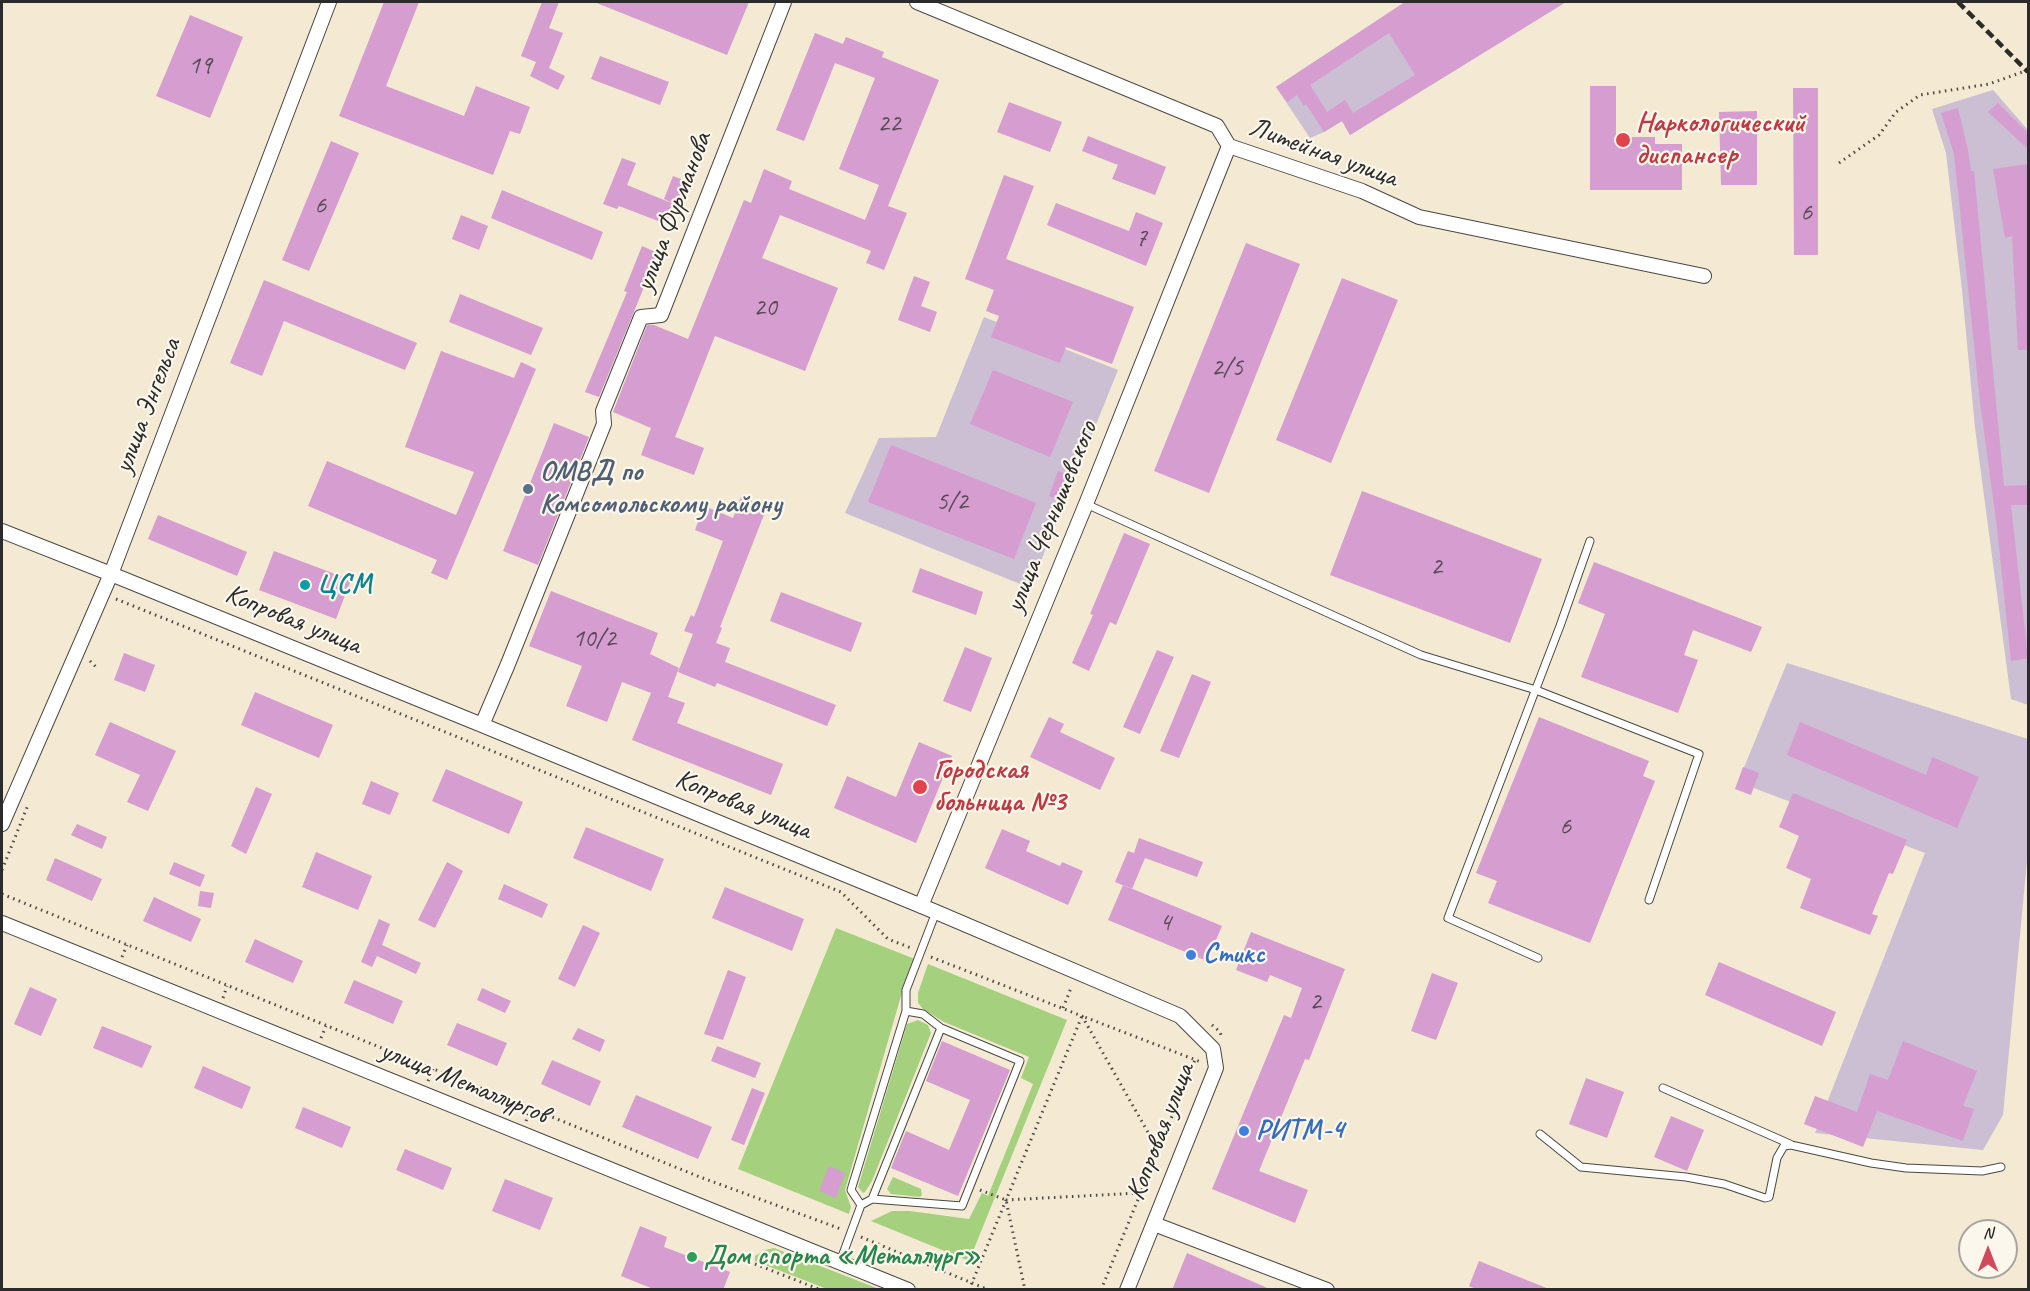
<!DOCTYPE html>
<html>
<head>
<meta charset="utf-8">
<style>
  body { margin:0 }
  #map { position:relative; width:2030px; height:1291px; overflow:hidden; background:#f4e9d2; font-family:Caveat,sans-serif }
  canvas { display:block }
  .frame { position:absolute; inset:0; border:3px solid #2b2b2b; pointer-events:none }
  .north { position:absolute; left:1958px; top:1219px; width:60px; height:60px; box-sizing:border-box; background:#fbf7ec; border:2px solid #a8a59f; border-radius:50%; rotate:0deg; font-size:16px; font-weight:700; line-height:24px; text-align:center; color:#2b2b2b }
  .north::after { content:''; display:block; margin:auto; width:21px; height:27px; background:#d1495b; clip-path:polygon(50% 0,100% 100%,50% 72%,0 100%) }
</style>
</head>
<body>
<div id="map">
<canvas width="2030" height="1291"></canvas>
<div class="frame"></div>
<div class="north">N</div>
</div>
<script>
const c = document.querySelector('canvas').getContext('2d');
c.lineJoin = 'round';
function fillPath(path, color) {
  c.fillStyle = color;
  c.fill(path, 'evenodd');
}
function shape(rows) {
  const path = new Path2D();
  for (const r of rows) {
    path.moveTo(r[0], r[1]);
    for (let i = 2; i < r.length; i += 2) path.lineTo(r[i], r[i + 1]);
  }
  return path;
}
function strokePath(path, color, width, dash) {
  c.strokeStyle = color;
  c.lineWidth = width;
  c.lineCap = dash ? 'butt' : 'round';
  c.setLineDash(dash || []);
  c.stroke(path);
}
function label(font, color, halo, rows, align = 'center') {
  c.font = font + ' Caveat,sans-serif';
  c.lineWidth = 4.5;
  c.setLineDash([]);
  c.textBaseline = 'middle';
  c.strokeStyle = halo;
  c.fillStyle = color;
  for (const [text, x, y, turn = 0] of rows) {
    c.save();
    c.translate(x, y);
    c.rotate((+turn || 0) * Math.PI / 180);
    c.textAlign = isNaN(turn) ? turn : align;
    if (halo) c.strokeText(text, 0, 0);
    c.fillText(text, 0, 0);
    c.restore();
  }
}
const industrial = shape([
  [1405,2,1566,2,1350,135,1342,121,1324,132,1310,138,1276,87],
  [1993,90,2028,130,2028,705,2011,699,1975,428,1962,290,1946,153,1932,109],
  [984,317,1118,370,1030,588,845,513,879,438,936,437],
  [1787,663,2028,739,2028,850,2003,1115,1983,1150,1815,1133,1925,853,1738,782]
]);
const green = shape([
  [836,928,915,959,903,989,845,1190,851,1207,849,1214,738,1169],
  [928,964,1067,1020,969,1261,871,1221,892,1211,910,1211,969,1219,982,1193,988,1196,1033,1084,1021,1078,1029,1057,944,1022,923,1009,918,1003,918,993],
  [918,1020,928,1025,931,1033,872,1181,865,1192,863,1193,858,1187,907,1024],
  [893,1177,921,1189,922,1195,920,1197,891,1194,887,1189],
  [774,1248,879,1289,827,1289,755,1261,755,1256,765,1250]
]);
const building = shape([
  [384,2,419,2,386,86,464,116,476,86,530,107,520,134,510,131,493,175,339,116],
  [542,2,559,2,549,28,563,33,549,68,565,76,558,90,530,76,536,62,521,56],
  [594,2,749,2,727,55],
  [1405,2,1566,2,1350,135,1342,121,1324,132,1306,104,1304,106,1297,95,1287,102,1276,87],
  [1389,33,1415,75,1353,113,1345,100,1327,112,1310,85],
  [190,15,243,37,210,118,156,96],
  [815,33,843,44,846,37,884,52,882,57,939,80,888,206,907,213,884,270,866,263,871,251,780,215,762,258,838,288,805,371,715,336,675,437,704,448,694,475,641,455,651,428,613,412,647,325,654,325,688,339,744,200,751,203,764,169,792,181,789,189,865,220,879,185,839,169,875,78,835,63,804,141,776,130],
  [600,56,669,82,660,105,591,79],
  [1590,86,1616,86,1616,137,1655,137,1655,144,1682,144,1682,190,1590,190],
  [1793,88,1818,88,1818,255,1794,255],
  [1009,102,1062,122,1050,152,997,132],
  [1998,103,2028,133,2028,149,1988,112],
  [1958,108,1968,150,1971,171,1974,171,2004,486,2028,485,2028,505,2011,505,2028,658,2011,661,1997,528,1980,402,1954,154,1941,113],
  [1757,111,1757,185,1721,185,1719,112],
  [1088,136,1166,167,1155,195,1112,179,1118,165,1082,151],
  [331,141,359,153,309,271,282,260],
  [622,158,636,163,627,185,674,204,666,224,619,206,617,209,603,204],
  [2028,164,2028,350,2018,350,2012,236,2005,238,1993,169],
  [1004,175,1034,186,1006,259,1134,307,1112,364,1066,347,1060,363,991,337,999,316,986,311,994,290,965,279],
  [673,176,689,182,679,206,664,199],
  [502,190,603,232,592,260,491,218],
  [1056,203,1129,231,1136,212,1163,223,1146,266,1047,225],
  [461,215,488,226,479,250,452,239],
  [1246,243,1300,264,1209,493,1154,471],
  [642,246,658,253,599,397,585,392,627,292,624,291],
  [914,276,930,282,921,306,937,312,930,332,898,320],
  [1342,278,1398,300,1331,463,1276,440],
  [264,280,417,343,405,370,284,321,262,376,230,363],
  [460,294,543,328,531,355,449,322],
  [441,351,514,378,521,362,536,369,447,580,431,573,437,560,308,506,327,461,456,515,474,472,405,447],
  [993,370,1073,402,1050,457,970,424],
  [554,423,589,437,538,565,503,551],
  [891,445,1036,503,1014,559,868,502],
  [1058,471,1072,476,1063,501,1049,496],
  [1362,491,1542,559,1510,643,1330,575],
  [741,497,767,507,720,627,722,628,716,643,730,648,725,662,836,705,827,726,717,683,715,687,678,672,693,634,684,631,691,615,694,617,723,541,695,530,704,506,733,518],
  [158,515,247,552,237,576,148,539],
  [1124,533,1150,544,1116,625,1110,622,1089,671,1072,663,1093,615,1090,614],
  [274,551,351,580,336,619,259,590],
  [1594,562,1762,627,1751,652,1693,630,1684,655,1698,660,1678,713,1581,677,1605,614,1578,603],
  [920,568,983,592,976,615,912,592],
  [551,591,658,633,650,654,679,668,668,697,685,703,677,723,783,764,771,795,632,740,651,693,622,682,607,722,566,706,582,666,529,646],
  [781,592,862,623,851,652,770,621],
  [965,647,992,658,971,712,943,701],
  [1157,650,1174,657,1140,734,1123,727],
  [124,653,155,665,145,692,114,680],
  [1192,674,1211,682,1179,758,1160,751],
  [255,692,333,725,319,758,241,725],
  [1049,717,1064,724,1060,732,1115,758,1100,790,1030,757],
  [1539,717,1649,761,1643,776,1655,781,1590,943,1488,903,1497,881,1476,873],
  [110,722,176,751,148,811,127,802,140,775,95,755],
  [1800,722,1926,775,1932,757,1979,777,1957,828,1787,755],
  [919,742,952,756,916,843,834,808,847,776,896,797],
  [1743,767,1759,773,1751,795,1735,789],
  [446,769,523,802,509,834,432,801],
  [371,781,399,793,390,815,362,804],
  [256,787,272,794,246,854,231,846],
  [1793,793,1907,840,1893,874,1889,873,1872,914,1878,916,1870,935,1800,908,1811,879,1786,868,1799,836,1779,827],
  [77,824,107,837,102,849,71,835],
  [586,827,664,859,651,891,573,858],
  [1002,829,1030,841,1026,851,1060,866,1062,862,1083,871,1068,905,985,868],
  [1139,838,1203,862,1197,877,1145,858,1132,889,1115,882,1128,851,1134,853],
  [316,852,372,876,358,910,302,887],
  [55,858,102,879,92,901,46,880],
  [174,862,205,875,200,887,169,874],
  [447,862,463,871,435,928,418,920],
  [504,884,548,904,542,918,498,899],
  [1123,885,1222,926,1207,961,1108,920],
  [725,887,804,919,792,951,712,918],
  [200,891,214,893,211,908,198,906],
  [154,897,201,919,191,942,143,921],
  [379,919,390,924,382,945,421,963,416,974,377,956,372,967,361,962],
  [583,925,600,933,575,987,558,979],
  [1251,932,1345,969,1309,1060,1305,1059,1259,1171,1308,1190,1295,1223,1212,1189,1284,1015,1291,1018,1302,988,1270,975,1267,982,1236,970],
  [255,939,303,961,293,983,245,962],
  [1719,962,1836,1012,1822,1046,1705,995],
  [728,970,746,977,723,1040,704,1034],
  [1432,973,1458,983,1436,1040,1411,1031],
  [354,980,403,1001,393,1024,344,1003],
  [30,987,57,999,41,1036,14,1024],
  [482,988,511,1001,505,1013,477,1000],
  [457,1023,507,1043,497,1066,447,1045],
  [102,1026,152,1046,142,1068,93,1048],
  [578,1028,605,1040,600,1052,572,1039],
  [942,1041,1010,1070,958,1196,891,1168,906,1131,949,1150,970,1100,926,1081],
  [1903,1041,1977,1071,1963,1106,1974,1109,1963,1141,1877,1111,1863,1147,1804,1124,1815,1096,1857,1112,1870,1074,1888,1080],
  [717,1046,761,1063,755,1078,711,1061],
  [552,1060,601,1081,590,1106,541,1084],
  [203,1066,251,1087,242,1109,194,1088],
  [1586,1078,1624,1092,1607,1138,1569,1124],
  [752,1088,765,1093,744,1145,731,1140],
  [636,1095,712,1127,698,1159,622,1127],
  [303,1107,351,1127,342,1148,295,1128],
  [1671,1116,1704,1130,1687,1171,1654,1157],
  [405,1149,452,1168,443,1190,396,1170],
  [829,1166,845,1173,836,1198,819,1191],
  [505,1179,553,1198,540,1230,492,1211],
  [640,1226,667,1237,664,1247,730,1272,723,1290,656,1290,621,1276],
  [1187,1253,1272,1290,1172,1290],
  [1479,1261,1549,1289,1549,1290,1478,1290,1469,1286]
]);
const path = shape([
  [1839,163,1879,135,1896,112,1920,95,1989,84,2028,70],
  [116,599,841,892,888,939,911,948],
  [90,661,98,669],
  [2,870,28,805],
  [2,894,700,1177,841,1229],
  [122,957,127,945],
  [931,957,1082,1016,1158,1150],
  [223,998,227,986],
  [1063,1008,1071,988],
  [1212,1025,1220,1032,1221,1035],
  [321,1038,326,1026],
  [428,1081,433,1069],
  [526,1121,530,1108],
  [980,1190,1006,1200,1025,1290],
  [1006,1200,1139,1193],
  [861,1237,989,1290],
  [755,1264,821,1290],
  [969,1290,1082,1016,1201,1062],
  [1101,1290,1195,1060]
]);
const lane = shape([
  [1086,504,1421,655,1536,690,1699,754,1649,900],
  [1538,958,1448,918,1560,626,1590,541],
  [1663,1088,1790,1144],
  [1540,1134,1581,1167,1686,1177,1724,1184,1765,1198,1769,1197,1777,1158,1784,1146,1791,1145,1871,1163,1906,1168,1982,1171,2001,1167],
  [872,1199,941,1028],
  [861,1205,872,1199,962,1206,1020,1061,941,1028,923,1014,906,1011],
  [840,1262,861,1205,851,1190,906,1011,906,990,936,912]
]);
const street = shape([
  [917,2,1217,126,1229,146,1362,191,1419,217,1704,276],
  [2,531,111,574,482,725,936,912,1180,1016,1213,1049,1216,1068,1127,1290],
  [482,725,508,664,604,424,603,411,641,317,661,315,784,2],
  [2,824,111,574,329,2],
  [921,906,1086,504,1229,146],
  [2,923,908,1290],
  [1154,1224,1327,1290]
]);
const rail = shape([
  [1958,2,2028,72]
]);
const markers = [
  [1623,140,8,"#e0444e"],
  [528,489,6,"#5c6f8a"],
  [305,585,6,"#0f9aa8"],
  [920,787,8,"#e0444e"],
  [1191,955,6,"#3f7fe0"],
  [1244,1131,6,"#3f7fe0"],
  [692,1257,6,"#2e9e5b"]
];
const numberNames = [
  ["19",200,66],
  ["22",889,124],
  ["6",320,206],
  ["6",1806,213],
  ["7",1141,239],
  ["20",765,308],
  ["2/5",1227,368],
  ["5/2",952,502],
  ["2",1436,567],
  ["10/2",594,639],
  ["6",1565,827],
  ["4",1165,923],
  ["2",1315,1002]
];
const healthNames = [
  ["Наркологический",1636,124],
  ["диспансер",1636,156],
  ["Городская",934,771],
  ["больница №3",934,803]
];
const streetNames = [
  ["Литейная улица",1323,153,20],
  ["улица Фурманова",674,212,-69],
  ["улица Энгельса",148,406,-69],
  ["улица Чернышевского",1052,517,-68],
  ["Копровая улица",293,620,22],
  ["Копровая улица",743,805,22],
  ["улица Металлургов",464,1083,22],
  ["Копровая улица",1161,1132,-69]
];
const serviceNames = [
  ["ОМВД по",540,473],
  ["Комсомольскому району",540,505]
];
const cultureNames = [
  ["ЦСМ",317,585]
];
const shopNames = [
  ["Стикс",1203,955],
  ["РИТМ-4",1256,1131]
];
const leisureNames = [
  ["Дом спорта «Металлург»",704,1257]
];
fillPath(industrial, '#ccbed3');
fillPath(green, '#a5d17e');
fillPath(building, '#d59dd0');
strokePath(lane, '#494844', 9);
strokePath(street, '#494844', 16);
strokePath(path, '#494844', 3, [1.5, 4.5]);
strokePath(lane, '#fff', 7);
strokePath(street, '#fff', 14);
strokePath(rail, '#2b2b2b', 4.5, [9, 4.5]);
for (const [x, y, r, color] of markers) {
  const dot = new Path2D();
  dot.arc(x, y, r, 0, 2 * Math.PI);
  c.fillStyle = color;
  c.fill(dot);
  strokePath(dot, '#fbf7ec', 2);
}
label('26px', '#564854', null, numberNames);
label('bold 28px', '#be3a42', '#fbf7ec', healthNames, 'left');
label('28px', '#2b2b2b', '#fbf7ec', streetNames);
label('bold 28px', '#4e5e75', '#fbf7ec', serviceNames, 'left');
label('bold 28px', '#0d838f', '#fbf7ec', cultureNames, 'left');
label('bold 28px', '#366cbe', '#fbf7ec', shopNames, 'left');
label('bold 28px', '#27864d', '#fbf7ec', leisureNames, 'left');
</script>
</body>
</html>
